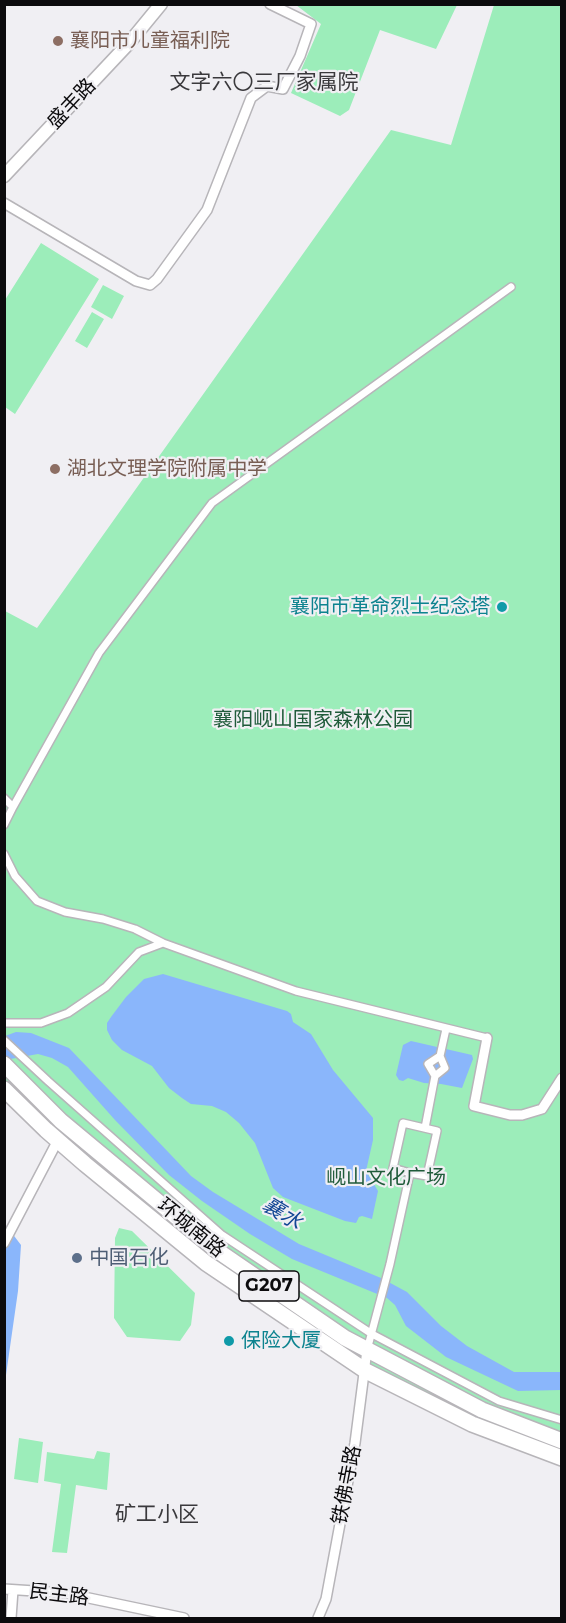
<!DOCTYPE html>
<html>
<head>
<meta charset="utf-8">
<style>
  body { margin:0 }
  #map { position:relative; width:566px; height:1623px; overflow:hidden; background:#f0eff3; font-family:Montserrat,sans-serif }
  canvas { display:block }
  .frame { position:absolute; inset:0; border:6px solid #0c0b0d; pointer-events:none }
</style>
</head>
<body>
<div id="map">
<canvas width="566" height="1623"></canvas>
<div class="frame"></div>
</div>
<script>
const c = document.querySelector('canvas').getContext('2d');
c.lineJoin = 'round';
function fillPath(path, color) {
  c.fillStyle = color;
  c.fill(path, 'evenodd');
}
function shape(rows) {
  const path = new Path2D();
  for (const r of rows) {
    path.moveTo(r[0], r[1]);
    for (let i = 2; i < r.length; i += 2) path.lineTo(r[i], r[i + 1]);
  }
  return path;
}
function strokePath(path, color, width, dash) {
  c.strokeStyle = color;
  c.lineWidth = width;
  c.lineCap = dash ? 'butt' : 'round';
  c.setLineDash(dash || []);
  c.stroke(path);
}
function label(font, color, halo, rows, align = 'center') {
  c.font = font + ' Montserrat,"Noto Sans SC",sans-serif';
  c.lineWidth = 4.5;
  c.setLineDash([]);
  c.textBaseline = 'middle';
  c.strokeStyle = halo;
  c.fillStyle = color;
  for (const [text, x, y, turn = 0] of rows) {
    c.save();
    c.translate(x, y);
    c.rotate((+turn || 0) * Math.PI / 180);
    c.textAlign = isNaN(turn) ? turn : align;
    if (halo) c.strokeText(text, 0, 0);
    c.fillText(text, 0, 0);
    c.restore();
  }
}
const green = shape([
  [296,5,457,5,436,49,380,30,349,110,340,116,291,93,321,24],
  [494,5,561,5,561,1458,366,1371,206,1263,5,1089,5,611,37,628,391,130,451,145],
  [41,243,99,279,15,414,5,407,5,300],
  [103,285,124,296,112,319,91,307],
  [92,312,104,319,87,348,75,341],
  [119,1228,132,1231,195,1293,191,1325,180,1341,127,1337,114,1318,115,1238],
  [19,1438,43,1442,38,1483,14,1479],
  [97,1451,110,1453,107,1490,76,1485,67,1553,52,1552,61,1484,44,1481,47,1452,94,1459]
]);
const water = shape([
  [163,974,287,1011,291,1014,293,1022,311,1034,333,1070,373,1118,373,1140,366,1171,378,1191,372,1219,362,1216,359,1217,356,1223,345,1221,283,1197,273,1188,255,1143,239,1123,226,1112,212,1106,191,1104,182,1098,169,1088,152,1066,122,1050,112,1040,107,1030,107,1023,111,1017,126,997,144,979],
  [16,1032,31,1033,69,1048,191,1176,213,1192,299,1244,381,1278,407,1292,441,1326,467,1346,514,1372,561,1372,561,1390,518,1391,446,1357,406,1326,395,1305,387,1298,292,1259,250,1234,202,1201,169,1175,115,1120,68,1067,52,1058,38,1054,5,1060,5,1036],
  [411,1041,472,1055,473,1059,462,1088,441,1084,424,1083,408,1078,403,1081,399,1080,396,1075,403,1045],
  [5,1224,21,1245,18,1291,5,1382]
]);
const pedestrian = shape([
  [4,798,13,807,4,825],
  [13,807,99,653,212,503,511,287],
  [4,854,15,876,37,901,65,912,103,919,135,929,163,943,296,991,487,1038],
  [4,1023,41,1023,68,1013,106,987,139,952,163,943],
  [4,1040,48,1081,222,1235,372,1334,499,1401,562,1420],
  [435,1076,445,1068,440,1056,446,1029],
  [425,1128,435,1076,428,1064,440,1056],
  [367,1350,390,1264,410,1173,427,1176,437,1131,403,1123,393,1168,410,1173]
]);
const minor = shape([
  [4,203,136,281,150,285,157,279,207,210,251,98,267,86,283,89,300,56,311,24,270,4],
  [487,1038,474,1106,510,1115,522,1115,542,1109,562,1078],
  [4,1243,58,1140],
  [4,1589,65,1593,184,1618],
  [11,1618,13,1590],
  [318,1618,326,1599,355,1443,367,1350]
]);
const tertiary = shape([
  [4,176,129,43,161,4]
]);
const trunk = shape([
  [4,1064,61,1121,215,1249,345,1338,482,1410,562,1441],
  [4,1089,46,1130,85,1164,206,1263,366,1371,472,1424,562,1458]
]);
const markers = [
  [58,41,6,"#8d6e63"],
  [55,469,6,"#8d6e63"],
  [502,607,6,"#0f9aa8"],
  [77,1258,6,"#5c6f8a"],
  [229,1341,6,"#0f9aa8"]
];
const shields = [
  [269,1286,60]
];
const shieldNames = [
  ["G207",269,1286]
];
const educationNames = [
  ["襄阳市儿童福利院",70,41],
  ["湖北文理学院附属中学",67,469]
];
const streetNames = [
  ["盛丰路",72,104,-47],
  ["环城南路",191,1228,39],
  ["铁佛寺路",347,1485,-79],
  ["民主路",59,1595,7]
];
const cultureNames = [
  ["襄阳市革命烈士纪念塔",490,607],
  ["保险大厦",241,1341,"left"]
];
const parkNames = [
  ["襄阳岘山国家森林公园",313,720],
  ["岘山文化广场",386,1178]
];
const serviceNames = [
  ["中国石化",89,1258]
];
const neighbourhoodNames = [
  ["文字六〇三厂家属院",264,83],
  ["矿工小区",157,1515]
];
const waterNames = [
  ["襄水",282,1214,31]
];
fillPath(green, '#9cedba');
fillPath(water, '#8ab6fb');
strokePath(pedestrian, '#b7b5b9', 10);
strokePath(minor, '#b7b5b9', 12);
strokePath(tertiary, '#b7b5b9', 15);
strokePath(trunk, '#b7b5b9', 18);
strokePath(pedestrian, '#fff', 7);
strokePath(minor, '#fff', 9);
strokePath(tertiary, '#fff', 12);
strokePath(trunk, '#fff', 15);
for (const [x, y, r, color] of markers) {
  const dot = new Path2D();
  dot.arc(x, y, r, 0, 2 * Math.PI);
  c.fillStyle = color;
  c.fill(dot);
  strokePath(dot, '#f0eff3', 2);
}
for (const [x, y, w] of shields) {
  const box = new Path2D();
  box.roundRect(x - w / 2, y - 15, w, 30, 4.5);
  c.fillStyle = '#f0eff3';
  c.fill(box);
  strokePath(box, '#0c0b0d', 1.5);
}
label('bold 18px', '#0c0b0d', null, shieldNames);
label('20px', '#785e54', '#f0eff3', educationNames, 'left');
label('20px', '#0c0b0d', '#f0eff3', streetNames);
label('20px', '#0d838f', '#f0eff3', cultureNames, 'right');
label('20px', '#1f5b3a', '#f0eff3', parkNames);
label('20px', '#4e5e75', '#f0eff3', serviceNames, 'left');
label('21px', '#3a393c', '#f0eff3', neighbourhoodNames);
label('italic 21px', '#134795', '#f0eff3', waterNames);
</script>
</body>
</html>
